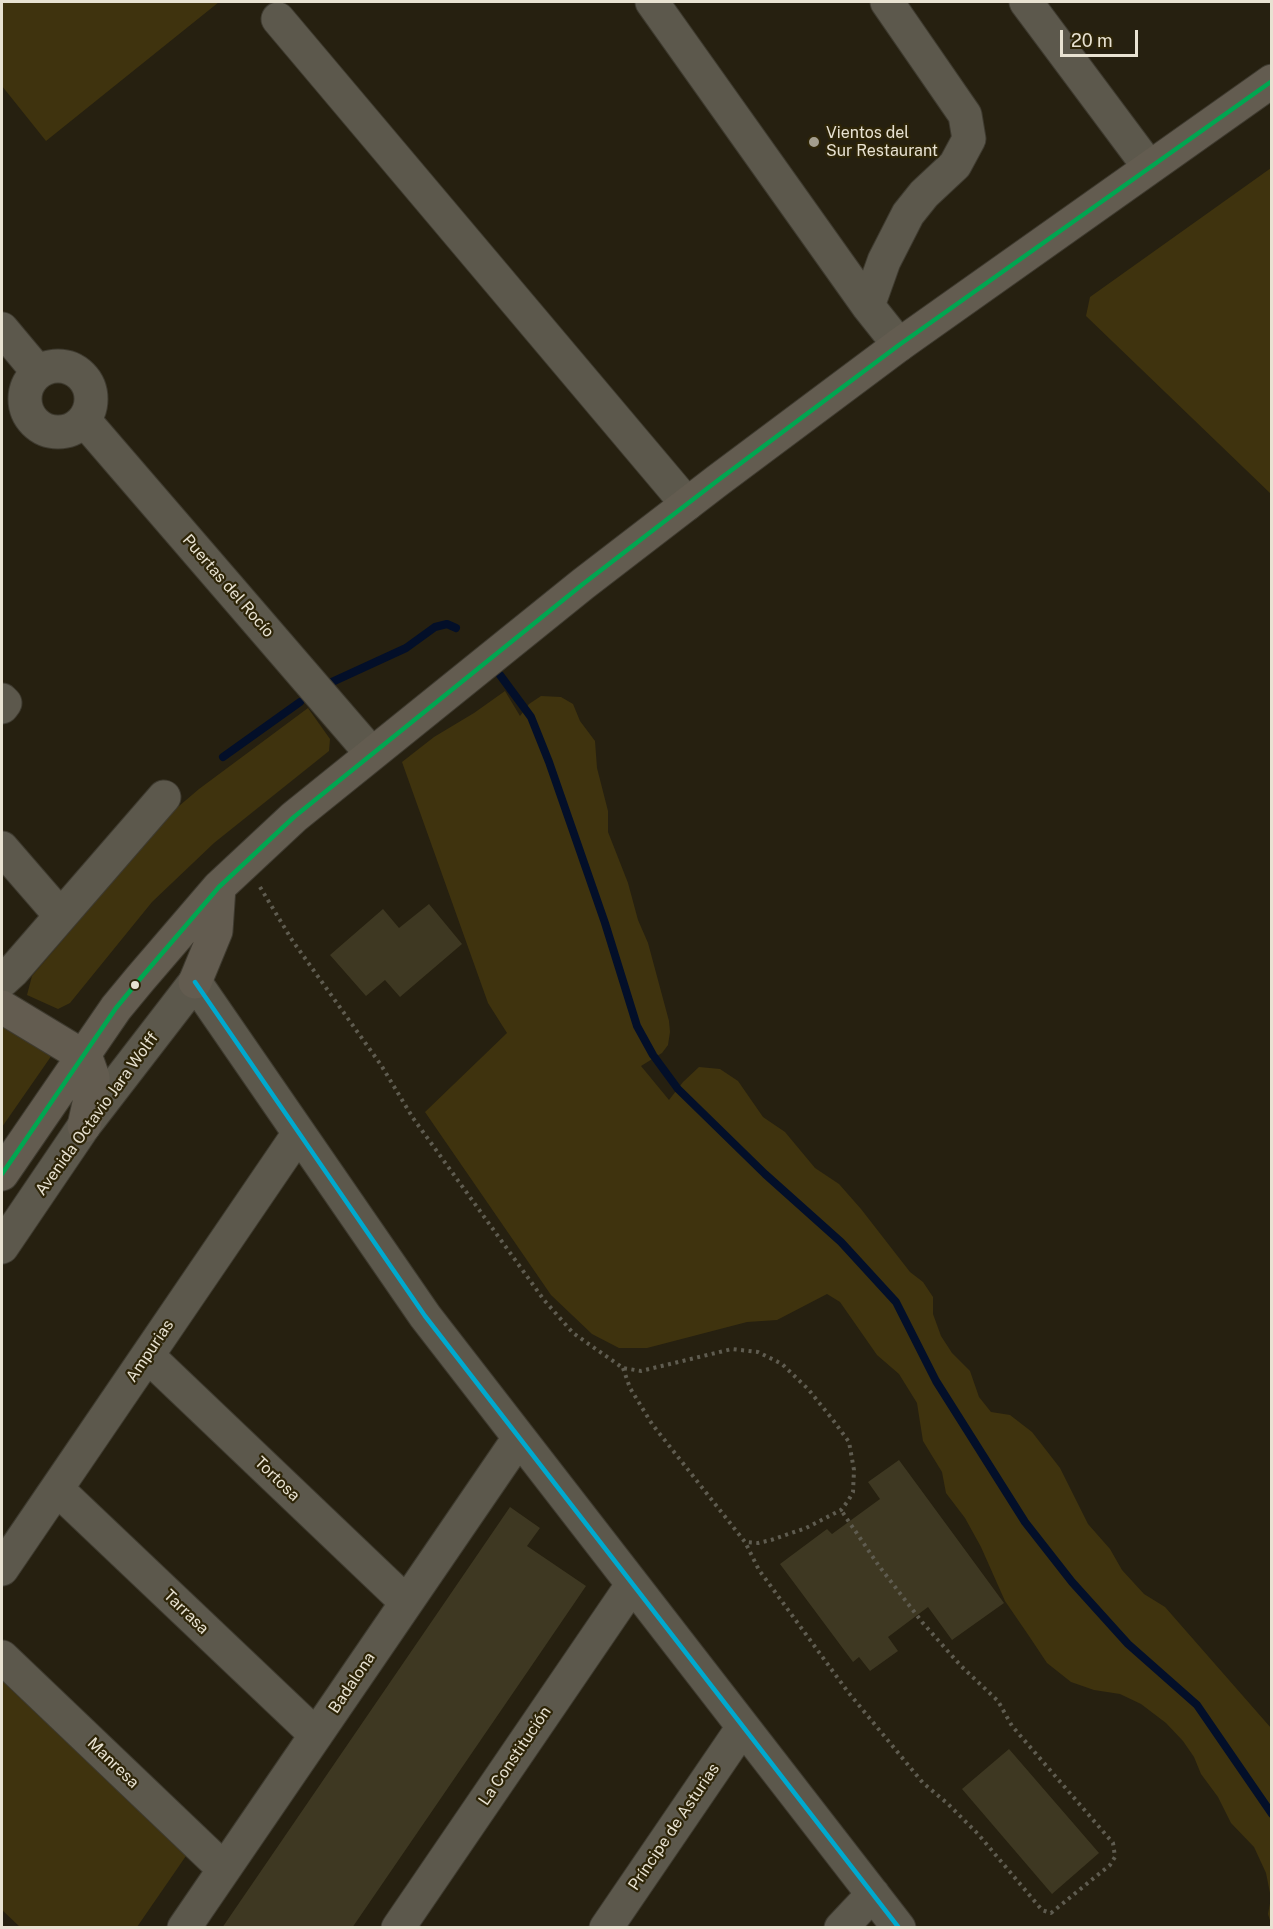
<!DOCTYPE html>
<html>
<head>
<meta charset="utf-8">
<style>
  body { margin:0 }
  #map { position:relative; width:1273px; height:1929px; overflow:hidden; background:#262010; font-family:"Public Sans",sans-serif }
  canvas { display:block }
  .frame { position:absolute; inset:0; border:3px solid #e8e2d2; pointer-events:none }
  .scale { position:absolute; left:1060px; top:30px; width:78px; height:27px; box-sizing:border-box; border:3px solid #e8e2d2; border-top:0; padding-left:8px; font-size:18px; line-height:21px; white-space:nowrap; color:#e8e2d2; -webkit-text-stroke:4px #2e2508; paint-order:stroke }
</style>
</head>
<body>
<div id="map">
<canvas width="1273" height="1929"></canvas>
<div class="frame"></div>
<div class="scale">20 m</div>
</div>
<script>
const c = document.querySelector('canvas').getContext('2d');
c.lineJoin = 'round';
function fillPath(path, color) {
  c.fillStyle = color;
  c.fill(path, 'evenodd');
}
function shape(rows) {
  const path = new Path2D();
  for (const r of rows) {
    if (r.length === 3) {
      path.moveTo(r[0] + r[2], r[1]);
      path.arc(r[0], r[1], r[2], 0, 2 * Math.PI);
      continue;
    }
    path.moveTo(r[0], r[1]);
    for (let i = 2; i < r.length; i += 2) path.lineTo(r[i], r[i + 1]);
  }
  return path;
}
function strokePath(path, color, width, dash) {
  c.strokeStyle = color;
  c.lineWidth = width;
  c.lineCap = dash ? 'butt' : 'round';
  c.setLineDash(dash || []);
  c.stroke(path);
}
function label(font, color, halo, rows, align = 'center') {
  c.font = font + ' "Public Sans",sans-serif';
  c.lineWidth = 4.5;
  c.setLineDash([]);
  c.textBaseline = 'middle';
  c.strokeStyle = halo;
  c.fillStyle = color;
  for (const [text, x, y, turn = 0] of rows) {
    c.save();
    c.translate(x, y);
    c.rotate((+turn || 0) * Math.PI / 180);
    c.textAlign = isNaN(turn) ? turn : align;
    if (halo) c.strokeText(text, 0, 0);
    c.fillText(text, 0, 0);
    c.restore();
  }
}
const green = shape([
  [2,2,219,2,46,141,2,86],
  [1271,168,1271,494,1086,316,1090,297],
  [505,691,520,716,529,704,541,696,561,697,573,704,580,721,595,741,597,768,608,811,608,832,628,883,638,920,648,943,669,1021,670,1032,668,1045,662,1053,641,1066,669,1100,683,1082,699,1067,720,1069,738,1081,763,1117,785,1132,815,1168,839,1184,861,1209,910,1272,923,1282,933,1297,933,1314,941,1336,952,1353,970,1371,979,1397,991,1412,1010,1415,1032,1432,1060,1468,1088,1524,1110,1549,1122,1570,1144,1594,1165,1607,1271,1728,1271,1924,1268,1914,1271,1898,1266,1873,1254,1847,1231,1823,1218,1797,1201,1774,1194,1757,1183,1741,1166,1723,1141,1704,1120,1694,1094,1690,1071,1682,1047,1663,1029,1636,1005,1601,981,1547,965,1518,946,1493,942,1472,923,1441,917,1403,899,1374,877,1355,840,1302,827,1294,777,1320,747,1322,647,1348,619,1348,592,1334,551,1295,425,1112,507,1033,488,1003,402,762,434,737,474,713],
  [308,708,330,739,329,751,214,843,152,902,70,1003,58,1009,27,995,32,976,172,812,199,789],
  [2,1024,52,1055,2,1127],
  [2,1675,188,1853,137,1927,20,1927,2,1910]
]);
const stream = shape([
  [500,675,531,717,549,762,605,923,637,1026,653,1055,678,1089,765,1174,841,1242,896,1302,936,1381,1025,1522,1072,1582,1128,1644,1197,1705,1272,1814],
  [332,682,406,648,435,627,447,624,456,628],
  [223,757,300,702]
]);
const building = shape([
  [429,904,462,944,400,997,385,980,366,996,330,955,383,909,399,928],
  [899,1460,1004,1603,952,1640,928,1607,888,1637,898,1651,870,1671,859,1657,853,1662,780,1564,827,1529,832,1534,880,1499,868,1482],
  [510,1507,540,1528,527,1546,586,1586,528,1671,352,1928,222,1928],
  [1009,1749,1099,1853,1052,1894,962,1789]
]);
const path = shape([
  [260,887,292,940,381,1065,413,1118,544,1300,573,1333,623,1368,641,1371,732,1349,758,1352,782,1364,808,1389,833,1420,849,1442,854,1470,853,1492,848,1501,841,1510,806,1528,771,1540,758,1543,745,1542],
  [623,1368,630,1388,652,1424,745,1542,759,1570,848,1692,923,1783,947,1803,978,1834,1042,1910,1051,1913,1110,1865,1115,1857,1113,1843,1012,1726,998,1701,961,1666,922,1622,879,1566,841,1510]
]);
const minor = shape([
  [652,2,868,306,899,345],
  [1026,2,1149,167],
  [278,19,687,504],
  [868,306,884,261,908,214,924,194,955,165,969,139,965,115,887,2],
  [2,329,38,372],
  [58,399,33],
  [84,420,371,753],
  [2,700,5,703,2,707],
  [2,848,60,915],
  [2,981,13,971,164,797],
  [2,1247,84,1126,195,982,425,1316,899,1928],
  [148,1356,406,1602],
  [57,1489,316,1735],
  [2,1569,299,1133],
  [2,1657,224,1869],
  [184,1928,519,1438],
  [398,1928,632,1585],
  [606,1928,743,1727],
  [841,1928,873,1894]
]);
const major = shape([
  [195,982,216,931,219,887],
  [2,1007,83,1056,88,1063,93,1077,93,1085,84,1126],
  [2,1174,116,1008,140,979,219,887,294,817,583,584,717,481,899,345,1272,81]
]);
const bus1 = shape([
  [2,1174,116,1008,140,979,219,887,294,817,583,584,717,481,899,345,1272,81]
]);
const bus2 = shape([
  [195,982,425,1316,899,1928]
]);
const markers = [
  [814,142,6,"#a49e8e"],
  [135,985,5,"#e8e2d2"]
];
const poiNames = [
  ["Vientos del",826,133],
  ["Sur Restaurant",826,151]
];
const streetNames = [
  ["Puertas del Rocío",228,586,49],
  ["Avenida Octavio Jara Wolff",97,1114,-54],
  ["Ampurias",150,1351,-56],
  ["Tortosa",277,1479,44],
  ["Tarrasa",186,1612,44],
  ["Badalona",352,1683,-56],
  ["La Constitución",515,1756,-56],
  ["Manresa",113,1763,44],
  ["Príncipe de Asturias",674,1827,-56]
];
fillPath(green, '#3f330e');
strokePath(stream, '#030f29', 8);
fillPath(building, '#3e3822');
strokePath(minor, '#3e3a2f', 35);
strokePath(major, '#3e3a2f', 35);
strokePath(path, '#5f5c50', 4, [3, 4.5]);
strokePath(minor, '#5c584c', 33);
strokePath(major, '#635c50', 33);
strokePath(bus1, '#00a651', 4.5);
strokePath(bus2, '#00a9ce', 4.5);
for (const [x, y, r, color] of markers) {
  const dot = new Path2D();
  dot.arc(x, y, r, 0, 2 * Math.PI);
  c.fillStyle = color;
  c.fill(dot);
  strokePath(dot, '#2e2508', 2);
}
label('16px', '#e8e2d2', '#2e2508', poiNames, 'left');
label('16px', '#e8e2d2', '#2e2508', streetNames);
</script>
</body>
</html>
